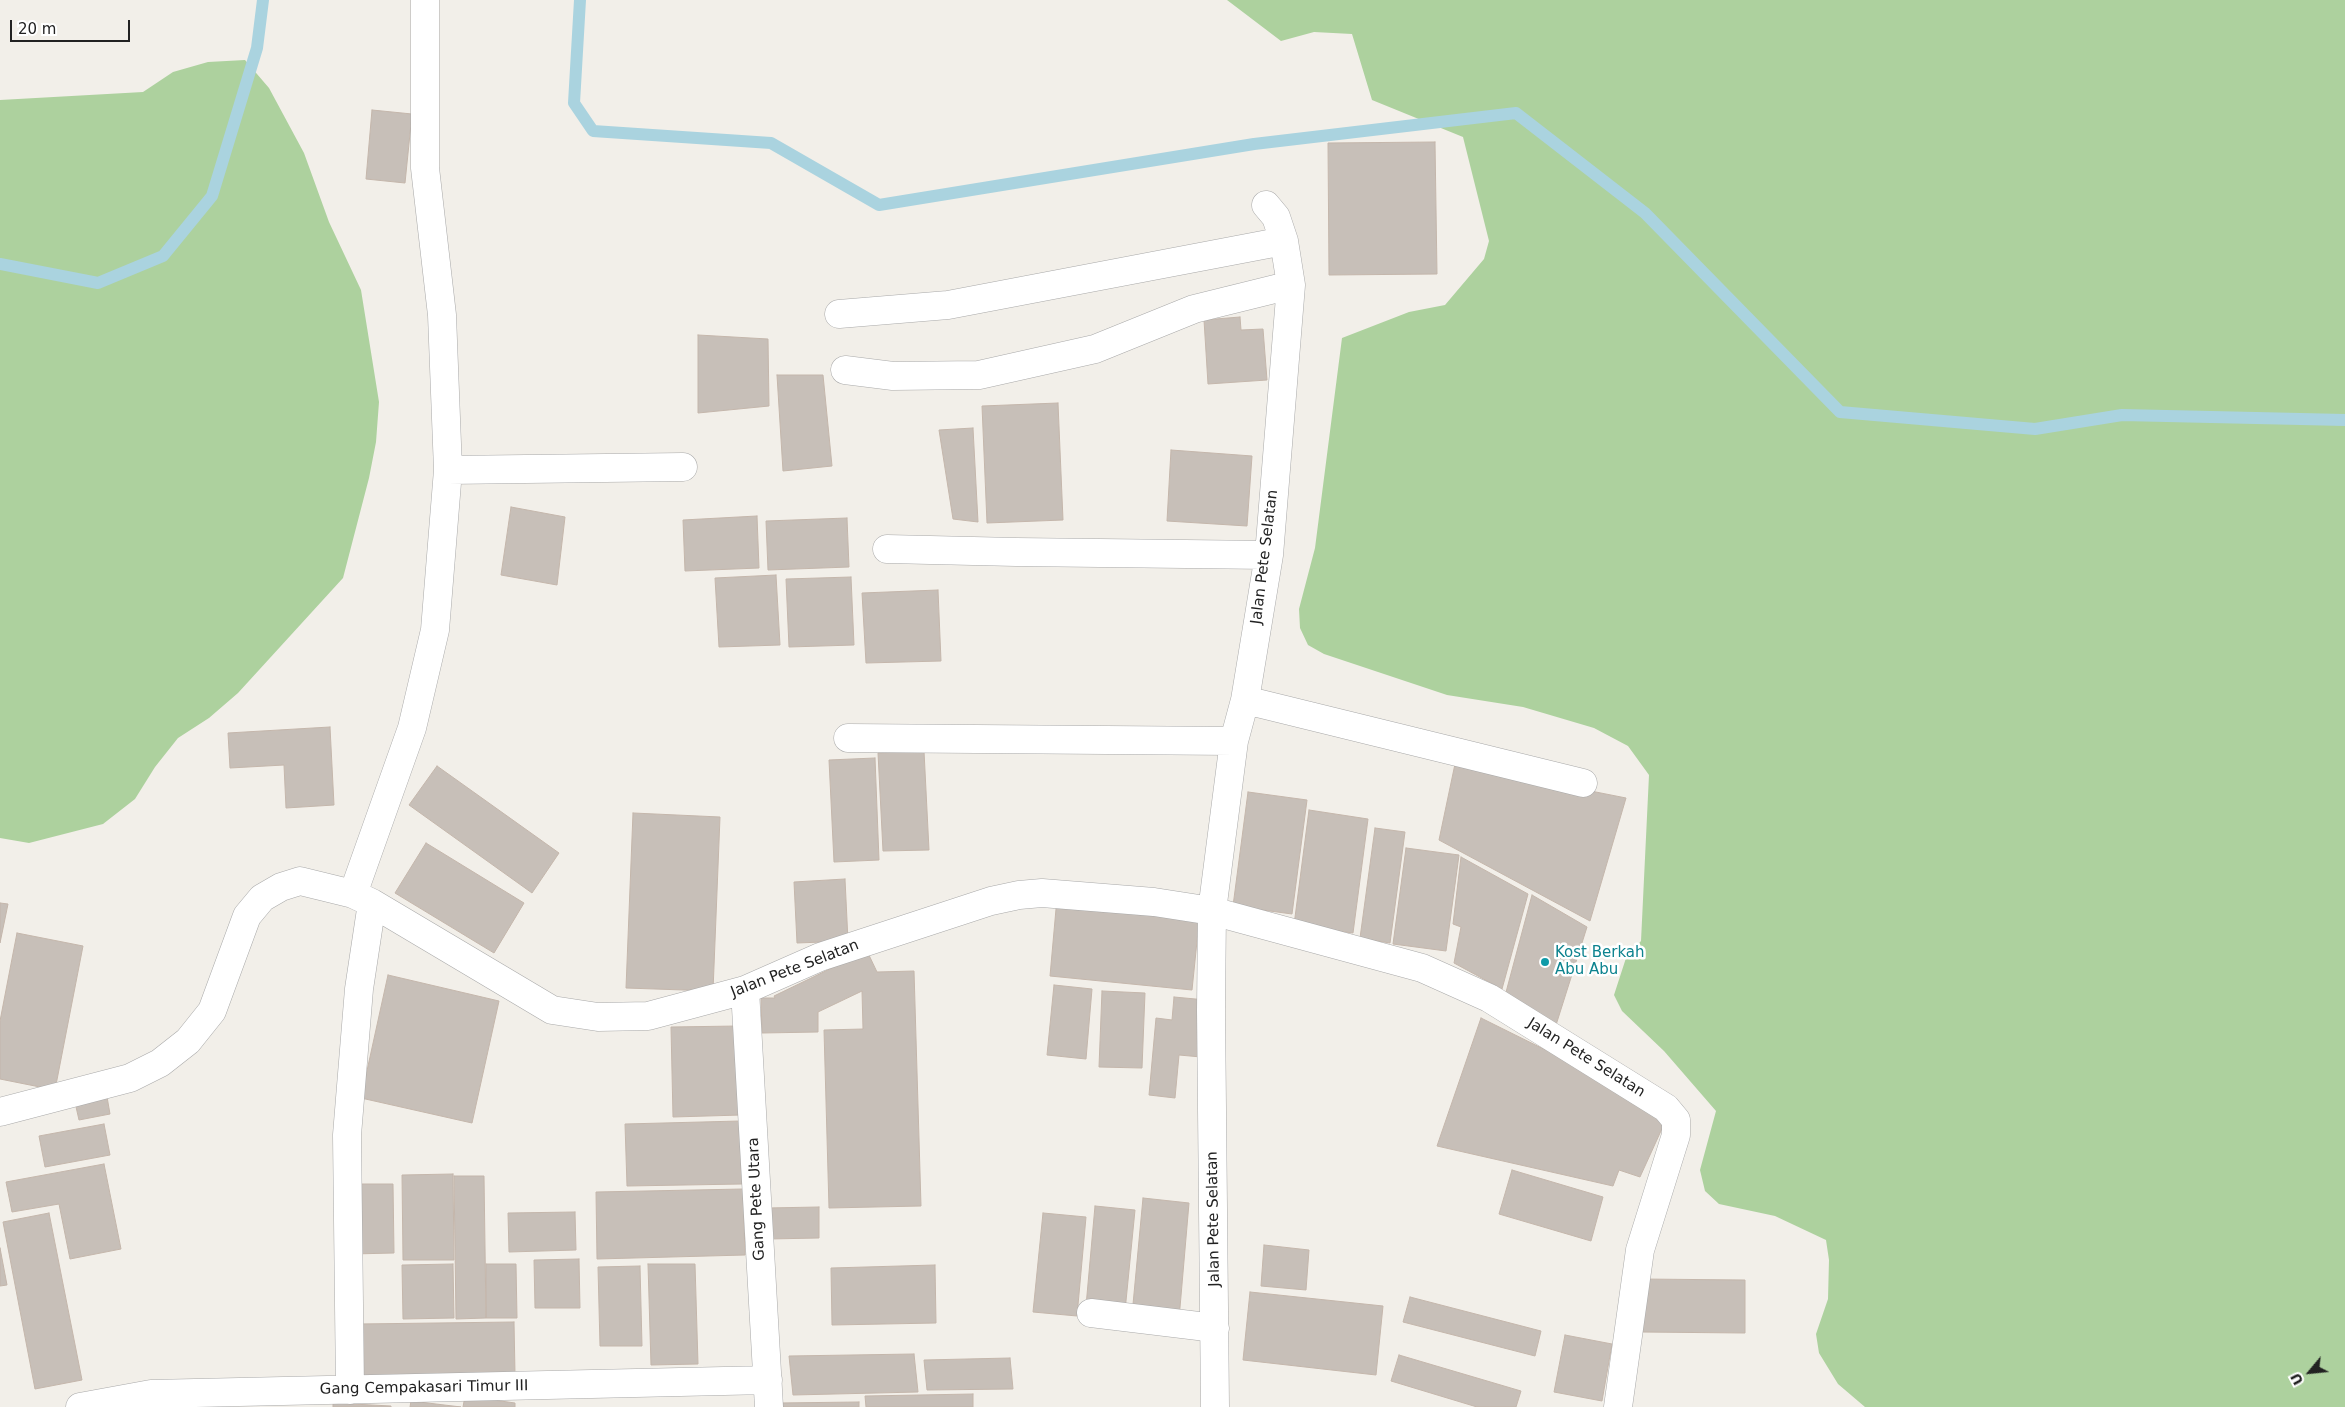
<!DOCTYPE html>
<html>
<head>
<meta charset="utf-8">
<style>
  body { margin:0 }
  #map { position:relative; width:2345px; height:1407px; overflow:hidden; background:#f2efe9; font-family:"DejaVu Sans",sans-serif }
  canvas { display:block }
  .north { position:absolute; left:2285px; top:1347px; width:50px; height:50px; -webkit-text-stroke:4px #fff; paint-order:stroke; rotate:242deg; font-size:14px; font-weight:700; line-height:20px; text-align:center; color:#222 }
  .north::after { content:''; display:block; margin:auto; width:18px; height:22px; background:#222; clip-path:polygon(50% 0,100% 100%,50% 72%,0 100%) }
  .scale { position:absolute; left:10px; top:20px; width:120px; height:22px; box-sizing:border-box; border:2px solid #222; border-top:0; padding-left:6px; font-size:15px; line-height:18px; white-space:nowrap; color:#222; -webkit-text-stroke:4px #fff; paint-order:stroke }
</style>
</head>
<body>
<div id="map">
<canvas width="2345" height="1407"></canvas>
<div class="north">U</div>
<div class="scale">20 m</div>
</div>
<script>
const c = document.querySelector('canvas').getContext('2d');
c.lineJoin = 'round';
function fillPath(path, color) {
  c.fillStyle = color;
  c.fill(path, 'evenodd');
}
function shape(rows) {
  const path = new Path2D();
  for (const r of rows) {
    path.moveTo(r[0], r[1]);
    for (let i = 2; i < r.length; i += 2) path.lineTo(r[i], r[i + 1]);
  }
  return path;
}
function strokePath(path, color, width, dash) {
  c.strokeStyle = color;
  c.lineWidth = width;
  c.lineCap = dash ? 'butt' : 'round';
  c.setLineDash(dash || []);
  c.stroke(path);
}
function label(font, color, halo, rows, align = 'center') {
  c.font = font + ' "DejaVu Sans",sans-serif';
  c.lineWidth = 5;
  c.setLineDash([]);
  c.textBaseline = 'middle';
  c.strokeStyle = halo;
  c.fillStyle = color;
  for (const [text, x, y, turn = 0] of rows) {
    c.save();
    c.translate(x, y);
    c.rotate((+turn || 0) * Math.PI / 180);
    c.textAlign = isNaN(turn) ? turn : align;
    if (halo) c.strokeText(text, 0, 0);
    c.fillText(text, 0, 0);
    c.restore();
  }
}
const forest = shape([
  [1227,0,2345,0,2345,1407,1865,1407,1838,1384,1819,1353,1816,1334,1828,1299,1829,1260,1826,1240,1775,1216,1719,1204,1705,1191,1700,1170,1716,1111,1664,1051,1622,1011,1614,995,1626,958,1641,941,1649,775,1628,746,1594,728,1523,707,1447,695,1324,654,1308,645,1300,628,1299,609,1315,548,1342,338,1409,312,1445,305,1484,259,1489,241,1463,137,1372,100,1352,34,1314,32,1281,41],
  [245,60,269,88,304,153,329,222,361,290,379,402,376,442,369,478,343,578,238,693,209,718,178,738,155,767,135,799,103,824,29,843,0,838,0,100,143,92,173,72,208,62]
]);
const stream = shape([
  [580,0,574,103,593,131,771,143,879,205,1254,144,1516,113,1645,213,1840,412,2035,429,2122,415,2345,420],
  [0,264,98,283,163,256,212,196,257,48,263,0]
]);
const building = shape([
  [372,110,412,114,405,183,366,179,372,110],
  [1435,142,1437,274,1329,275,1328,143,1435,142],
  [1240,317,1241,330,1263,329,1267,380,1208,384,1204,320,1240,317],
  [698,335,768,339,769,406,698,413,698,335],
  [777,375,823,375,832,466,783,471,777,375],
  [1058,403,1063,520,987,523,982,406,1058,403],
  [973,428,978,522,953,519,939,430,973,428],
  [1171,450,1252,456,1247,526,1167,521,1171,450],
  [511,507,565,517,557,585,501,575,511,507],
  [757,516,759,568,685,571,683,520,757,516],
  [847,518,849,567,768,570,766,521,847,518],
  [776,575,780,645,719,647,715,578,776,575],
  [851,577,854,645,789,647,786,579,851,577],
  [938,590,941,661,866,663,862,593,938,590],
  [330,727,334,805,286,808,284,765,230,768,228,733,330,727],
  [924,751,929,850,883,851,878,753,924,751],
  [875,758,879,860,834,862,829,760,875,758],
  [1455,764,1626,798,1590,921,1439,840,1455,764],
  [437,766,559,853,532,893,409,805,437,766],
  [1248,792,1307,800,1292,914,1233,906,1248,792],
  [1309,810,1368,819,1353,933,1294,925,1309,810],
  [633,813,720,817,713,991,626,988,633,813],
  [1375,828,1405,832,1390,943,1360,938,1375,828],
  [426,843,524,903,494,953,395,893,426,843],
  [1406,848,1459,855,1446,951,1393,944,1406,848],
  [1461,857,1528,894,1502,989,1454,963,1461,927,1453,924,1461,857],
  [845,879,848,941,797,943,794,882,845,879],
  [1532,895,1587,927,1556,1025,1505,996,1532,895],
  [1057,898,1200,912,1192,990,1050,976,1057,898],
  [0,903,8,904,0,943,0,903],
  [17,933,83,946,55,1090,0,1079,0,1021,17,933],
  [867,951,877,972,914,971,921,1206,829,1208,824,1030,863,1029,862,991,818,1012,818,1032,762,1033,761,998,775,998,774,996,867,951],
  [388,975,499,1001,472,1123,361,1098,388,975],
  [1054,985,1092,989,1086,1059,1047,1055,1054,985],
  [1102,991,1145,993,1142,1068,1099,1067,1102,991],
  [1174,997,1206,1000,1201,1057,1179,1055,1175,1098,1149,1095,1156,1018,1172,1020,1174,997],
  [1481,1018,1620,1087,1665,1122,1640,1177,1619,1170,1613,1186,1437,1146,1481,1018],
  [738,1026,741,1115,673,1117,671,1027,738,1026],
  [106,1091,110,1114,79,1120,74,1098,106,1091],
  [740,1121,742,1184,627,1186,625,1124,740,1121],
  [104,1124,110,1155,45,1167,39,1136,104,1124],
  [104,1164,121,1249,70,1259,59,1204,12,1212,6,1182,104,1164],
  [1512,1170,1603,1197,1591,1241,1499,1214,1512,1170],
  [453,1174,454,1260,403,1260,402,1175,453,1174],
  [454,1176,484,1176,486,1318,456,1319,454,1176],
  [351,1184,393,1184,394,1253,352,1254,351,1184],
  [743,1189,745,1255,597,1259,596,1192,743,1189],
  [1143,1198,1189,1203,1179,1319,1132,1315,1143,1198],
  [1095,1206,1135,1210,1125,1311,1086,1306,1095,1206],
  [819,1207,819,1238,768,1239,767,1208,819,1207],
  [575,1212,576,1250,509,1252,508,1213,575,1212],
  [49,1213,82,1380,35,1389,3,1222,49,1213],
  [1043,1213,1086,1217,1077,1316,1033,1312,1043,1213],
  [1264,1245,1309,1250,1306,1290,1261,1286,1264,1245],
  [0,1248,7,1285,0,1286,0,1248],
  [579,1259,580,1308,535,1308,534,1260,579,1259],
  [453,1264,454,1318,403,1319,402,1265,453,1264],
  [486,1264,516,1264,517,1318,486,1318,486,1264],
  [648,1264,695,1264,698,1364,651,1365,648,1264],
  [935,1265,936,1323,832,1325,831,1268,935,1265],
  [640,1266,642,1346,600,1346,598,1267,640,1266],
  [1640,1279,1745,1280,1745,1333,1641,1332,1640,1279],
  [1250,1292,1383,1306,1376,1375,1243,1360,1250,1292],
  [1410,1297,1541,1331,1535,1356,1403,1322,1410,1297],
  [514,1322,515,1374,360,1376,359,1324,514,1322],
  [1565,1335,1612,1344,1602,1401,1554,1392,1565,1335],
  [914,1354,918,1392,793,1395,789,1356,914,1354],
  [1399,1355,1521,1391,1516,1407,1477,1407,1391,1381,1399,1355],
  [1010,1358,1013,1389,927,1390,924,1360,1010,1358],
  [973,1394,973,1407,866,1407,865,1396,973,1394],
  [465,1396,515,1403,515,1407,463,1407,465,1396],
  [411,1401,461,1407,410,1407,411,1401],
  [859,1402,859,1407,778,1407,778,1403,859,1402],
  [333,1403,391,1406,391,1407,333,1407,333,1403]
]);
const street = shape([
  [839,314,948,305,1284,241],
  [845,370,893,376,979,375,1095,349,1194,309,1291,285],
  [448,470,683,467],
  [887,549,1016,552,1269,555],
  [1245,700,1583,783],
  [848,738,1234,741],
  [353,894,412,728,435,630,448,470,442,315,425,168,425,0],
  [745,990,769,1407],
  [0,1112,130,1078,160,1063,188,1041,212,1011,247,916,262,898,281,887,300,881,353,894,372,903,552,1010,598,1017,648,1016,745,990,820,957,991,901,1019,895,1042,893,1154,902,1212,911,1422,968,1489,998,1666,1108,1676,1120,1676,1135,1640,1250,1618,1407],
  [1091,1313,1215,1328],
  [350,1390,347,1135,359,989,372,903],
  [80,1407,151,1394,768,1380],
  [1215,1407,1211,1010,1212,911,1234,741,1245,700,1269,555,1291,285,1284,241,1276,217,1266,205]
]);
const markers = [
  [1545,962,5,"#0f9aa8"]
];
const streetNames = [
  ["Jalan Pete Selatan",1265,557,-83],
  ["Jalan Pete Selatan",795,969,-21],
  ["Jalan Pete Selatan",1586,1058,32],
  ["Gang Pete Utara",757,1199,-93],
  ["Jalan Pete Selatan",1214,1219,-91],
  ["Gang Cempakasari Timur III",424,1388,-1]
];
const cultureNames = [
  ["Kost Berkah",1555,953],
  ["Abu Abu",1555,970]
];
fillPath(forest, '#add19e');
strokePath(stream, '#aad3df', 12);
fillPath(building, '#c7bfb8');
strokePath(building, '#c4b6ab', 1);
strokePath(street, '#a9a9a9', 29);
strokePath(street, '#fff', 28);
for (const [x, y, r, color] of markers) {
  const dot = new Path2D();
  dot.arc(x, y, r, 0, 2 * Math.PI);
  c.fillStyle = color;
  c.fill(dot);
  strokePath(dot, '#fff', 2);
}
label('15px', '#222', '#fff', streetNames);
label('15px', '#0d838f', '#fff', cultureNames, 'left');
</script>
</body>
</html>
